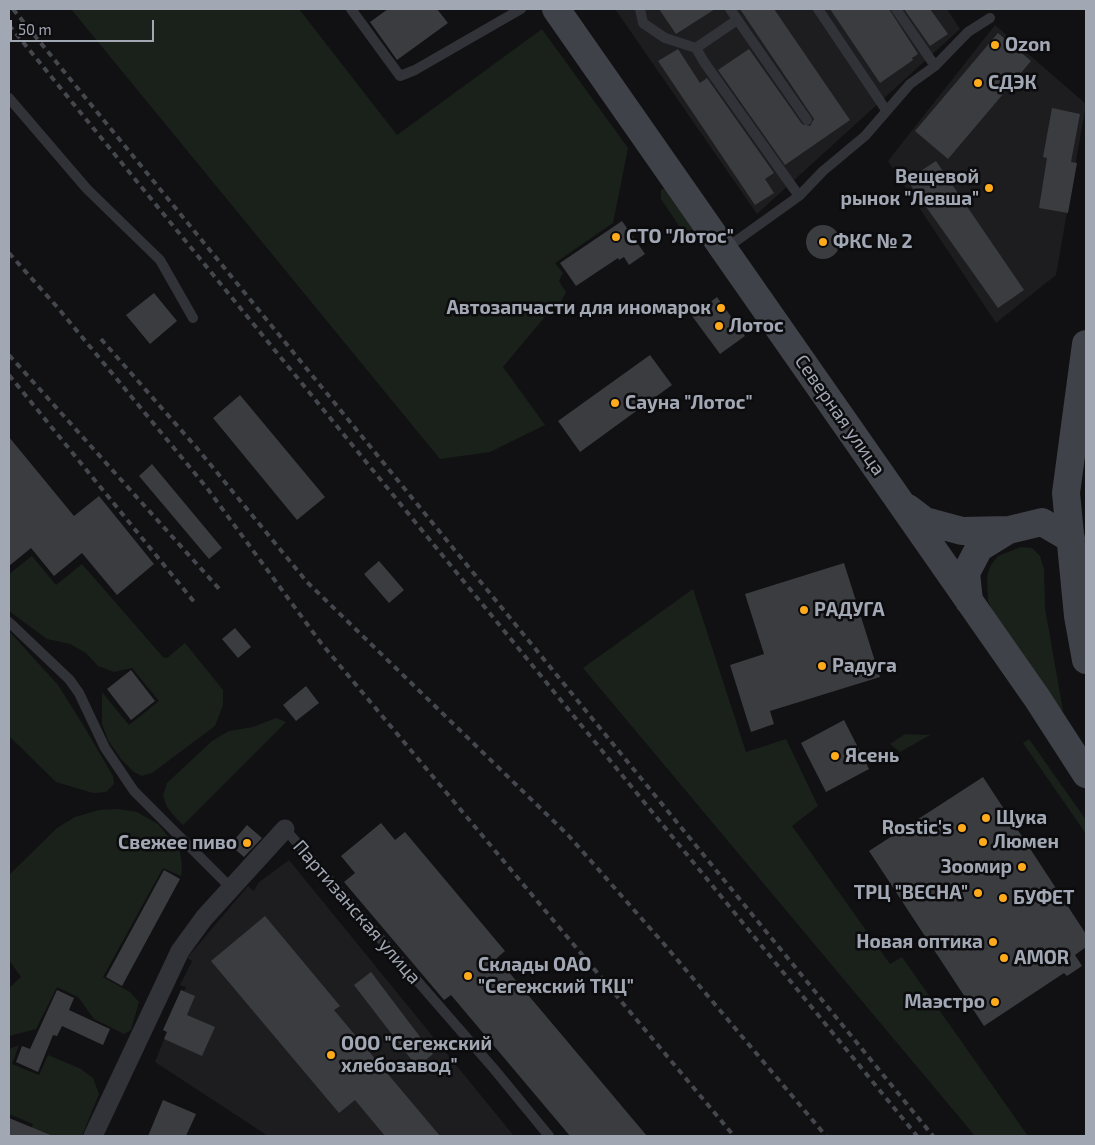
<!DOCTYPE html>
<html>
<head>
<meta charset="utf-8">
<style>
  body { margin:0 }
  #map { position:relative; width:1095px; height:1145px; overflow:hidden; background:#111113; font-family:"Exo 2",sans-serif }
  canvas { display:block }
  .frame { position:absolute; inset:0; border:10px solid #a1a8b4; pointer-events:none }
  .scale { position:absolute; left:10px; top:20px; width:144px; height:22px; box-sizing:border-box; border:2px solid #a1a8b4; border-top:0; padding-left:6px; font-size:15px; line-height:18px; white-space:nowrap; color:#a1a8b4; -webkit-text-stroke:4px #0c0c0e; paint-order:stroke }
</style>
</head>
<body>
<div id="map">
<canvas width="1095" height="1145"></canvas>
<div class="frame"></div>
<div class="scale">50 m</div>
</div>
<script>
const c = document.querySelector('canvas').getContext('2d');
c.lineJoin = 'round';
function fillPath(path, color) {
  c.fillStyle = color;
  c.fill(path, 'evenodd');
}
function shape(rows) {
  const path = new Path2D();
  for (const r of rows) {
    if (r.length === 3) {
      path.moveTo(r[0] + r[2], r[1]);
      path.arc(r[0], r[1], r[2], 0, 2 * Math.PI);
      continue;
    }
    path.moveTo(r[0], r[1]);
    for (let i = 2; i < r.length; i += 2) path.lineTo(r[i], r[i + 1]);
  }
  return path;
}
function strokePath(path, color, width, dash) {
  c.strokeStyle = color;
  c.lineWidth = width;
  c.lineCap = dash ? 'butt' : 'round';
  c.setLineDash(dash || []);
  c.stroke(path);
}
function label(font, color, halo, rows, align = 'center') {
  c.font = font + ' "Exo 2",sans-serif';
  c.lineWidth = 5;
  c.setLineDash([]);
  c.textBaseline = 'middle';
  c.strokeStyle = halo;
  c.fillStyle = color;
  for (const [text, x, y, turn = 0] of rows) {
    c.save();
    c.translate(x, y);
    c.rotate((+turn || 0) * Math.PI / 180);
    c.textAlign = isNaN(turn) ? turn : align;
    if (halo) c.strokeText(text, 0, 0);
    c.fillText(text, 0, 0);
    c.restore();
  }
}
const built = shape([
  [615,9,947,9,960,29,757,214],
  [995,25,1086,104,1056,275,996,323,888,161],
  [289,860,514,1136,268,1136,155,1062,167,1032,163,1030,181,990,184,991,186,987,180,985,192,961,187,958,248,886,254,891,258,883]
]);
const green = shape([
  [71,9,299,9,397,135,542,29,628,148,613,223,555,263,563,273,559,281,566,292,561,302,548,313,503,367,545,425,490,452,440,459],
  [669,186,698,227,690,231,679,226,661,199,661,190],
  [1021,547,1032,548,1040,556,1044,569,1045,608,1063,711,1060,709,993,612,988,601,987,576,991,565,998,556],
  [32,556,56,585,82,564,163,657,167,658,185,643,223,690,223,705,215,726,152,773,142,776,134,772,121,759,108,740,102,724,102,692,129,725,159,701,132,668,114,672,98,666,86,653,70,644,47,639,9,611,9,574],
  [693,589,746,752,786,739,818,806,792,826,890,964,902,957,1028,1136,975,1136,583,668],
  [9,631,58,685,85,728,113,776,114,784,106,792,93,793,56,782,9,736],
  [276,718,286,722,183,825,175,817,167,807,163,795,167,783,212,741,229,731,253,727],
  [905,734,930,735,900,752,890,744],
  [1029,739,1086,820,1086,834,1023,743],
  [118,809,137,812,158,824,180,851,182,867,181,876,163,868,103,977,130,992,139,1002,131,1030,124,1034,94,1019,78,997,57,987,36,1029,9,1036,9,988,21,977,9,960,9,875,57,828,75,817,99,810],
  [19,1045,12,1064,39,1075,48,1055,81,1069,93,1078,99,1094,82,1136,28,1136,33,1124,9,1114,9,1049]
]);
const building = shape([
  [388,9,437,9,448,23,397,60,370,22],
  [659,9,715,9,676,34],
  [740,9,774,9,850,120,785,165,718,70,749,49,802,124,810,126,814,119],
  [830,9,889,9,918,54,912,58,913,60,880,83],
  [904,9,930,9,948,34,930,46],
  [998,33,1031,61,948,159,915,131],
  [678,49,700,83,707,78,774,173,765,179,774,193,755,205,658,61],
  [1052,108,1080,114,1071,162,1077,163,1068,213,1039,208,1047,158,1043,157],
  [936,161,1024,290,998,308,907,180],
  [622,221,645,254,629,265,624,257,619,260,618,258,576,286,560,263],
  [823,242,17],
  [154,293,177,321,150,344,126,315],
  [717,297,745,336,720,354,692,316],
  [650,355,672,385,580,452,558,421],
  [240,395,325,497,297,520,213,418],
  [9,437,74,516,99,496,154,564,117,595,82,553,54,576,31,548,9,566],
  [152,464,222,548,209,559,139,476],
  [379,561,404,590,389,603,364,574],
  [844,563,880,677,770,711,774,724,751,732,730,665,764,654,745,594],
  [235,628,251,647,238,658,222,639],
  [131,670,155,701,131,720,107,689],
  [306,686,319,703,296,721,283,705],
  [844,720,869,769,826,792,801,743],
  [983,777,1086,934,1086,947,1075,955,1082,966,1067,976,1064,973,984,1026,869,851],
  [381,823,395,840,405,832,505,951,497,958,647,1136,570,1136,451,995,444,1000,344,882,355,873,341,856],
  [247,825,262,838,244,857,230,845],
  [164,870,180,879,122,986,106,977],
  [265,916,340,1006,334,1010,440,1136,385,1136,355,1100,339,1113,211,961],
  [371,972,433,1054,417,1067,354,985],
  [57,990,74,998,69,1010,110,1029,103,1045,62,1026,57,1036,53,1035,38,1072,16,1062,22,1046,30,1049],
  [181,990,195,996,187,1015,215,1027,202,1056,164,1039,167,1032,163,1030],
  [163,1100,196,1114,186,1136,148,1136],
  [9,1118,53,1136,9,1136]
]);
const lane = shape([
  [351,9,400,76,415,70,521,9],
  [640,9,643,23,665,38,696,48,704,62,799,196],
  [730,9,807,120],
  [818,9,886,110],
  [896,9,935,66],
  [696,48,737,20],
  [9,98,87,189,160,260,193,318],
  [725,249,799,196,823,171,865,136,910,84,935,66,968,32,990,18],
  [9,622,69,679,79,693,105,748,134,791,231,888],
  [285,829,494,1069,549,1136]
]);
const street = shape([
  [93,1136,180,951,204,918,285,829]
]);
const secondary = shape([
  [556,9,1037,698,1086,774],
  [1086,344,1066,493,1078,616,1086,660],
  [908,508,925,521,962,531,1009,530,1042,522,1071,539],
  [969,601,966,573,979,548,1008,530]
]);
const rail = shape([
  [13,9,933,1136],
  [9,25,917,1136],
  [9,253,58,308,207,488,321,643,734,1136],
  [101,339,196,447,307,582,568,835,664,944,826,1136],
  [9,355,222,592],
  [9,375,195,603]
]);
const markers = [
  [995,45,5,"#ffab1c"],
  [978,83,5,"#ffab1c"],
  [989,188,5,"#ffab1c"],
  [616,237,5,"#ffab1c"],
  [823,242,5,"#ffab1c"],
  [721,308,5,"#ffab1c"],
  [719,326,5,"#ffab1c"],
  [615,403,5,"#ffab1c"],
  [804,610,5,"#ffab1c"],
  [822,666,5,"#ffab1c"],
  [835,756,5,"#ffab1c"],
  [986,818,5,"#ffab1c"],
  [962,828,5,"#ffab1c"],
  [983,842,5,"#ffab1c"],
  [247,843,5,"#ffab1c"],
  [1022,867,5,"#ffab1c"],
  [978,893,5,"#ffab1c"],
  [1003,898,5,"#ffab1c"],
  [993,942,5,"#ffab1c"],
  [1004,958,5,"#ffab1c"],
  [468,976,5,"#ffab1c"],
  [995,1002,5,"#ffab1c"],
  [331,1055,5,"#ffab1c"]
];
const poiNames = [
  ["Ozon",1005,45],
  ["СДЭК",988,83],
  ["Вещевой",979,177,"right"],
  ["рынок \"Левша\"",979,199,"right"],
  ["СТО \"Лотос\"",626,237],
  ["ФКС № 2",833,242],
  ["Автозапчасти для иномарок",711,308,"right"],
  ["Лотос",729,326],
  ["Сауна \"Лотос\"",625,403],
  ["РАДУГА",814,610],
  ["Радуга",832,666],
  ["Ясень",845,756],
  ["Щука",996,818],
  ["Rostic's",952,828,"right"],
  ["Люмен",993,842],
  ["Свежее пиво",237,843,"right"],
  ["Зоомир",1012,867,"right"],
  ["ТРЦ \"ВЕСНА\"",968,893,"right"],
  ["БУФЕТ",1013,898],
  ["Новая оптика",983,942,"right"],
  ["AMOR",1014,958],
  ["Склады ОАО",478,965],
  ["\"Сегежский ТКЦ\"",478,987],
  ["Маэстро",985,1002,"right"],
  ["ООО \"Сегежский",341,1044],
  ["хлебозавод\"",341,1066]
];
const streetNames = [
  ["Северная улица",840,415,55],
  ["Партизанская улица",357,912,49]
];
fillPath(built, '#1d1d20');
fillPath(green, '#19211a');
fillPath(building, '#3a3c40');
strokePath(lane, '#323338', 10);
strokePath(street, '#323338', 19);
strokePath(secondary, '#3f4248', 28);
strokePath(rail, '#44474d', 4, [6, 5]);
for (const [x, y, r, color] of markers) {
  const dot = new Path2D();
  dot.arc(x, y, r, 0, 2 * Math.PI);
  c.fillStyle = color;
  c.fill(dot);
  strokePath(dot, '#0c0c0e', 2);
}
label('bold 19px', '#a1a8b4', '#0c0c0e', poiNames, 'left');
label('19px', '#a1a8b4', '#0c0c0e', streetNames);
</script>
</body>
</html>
